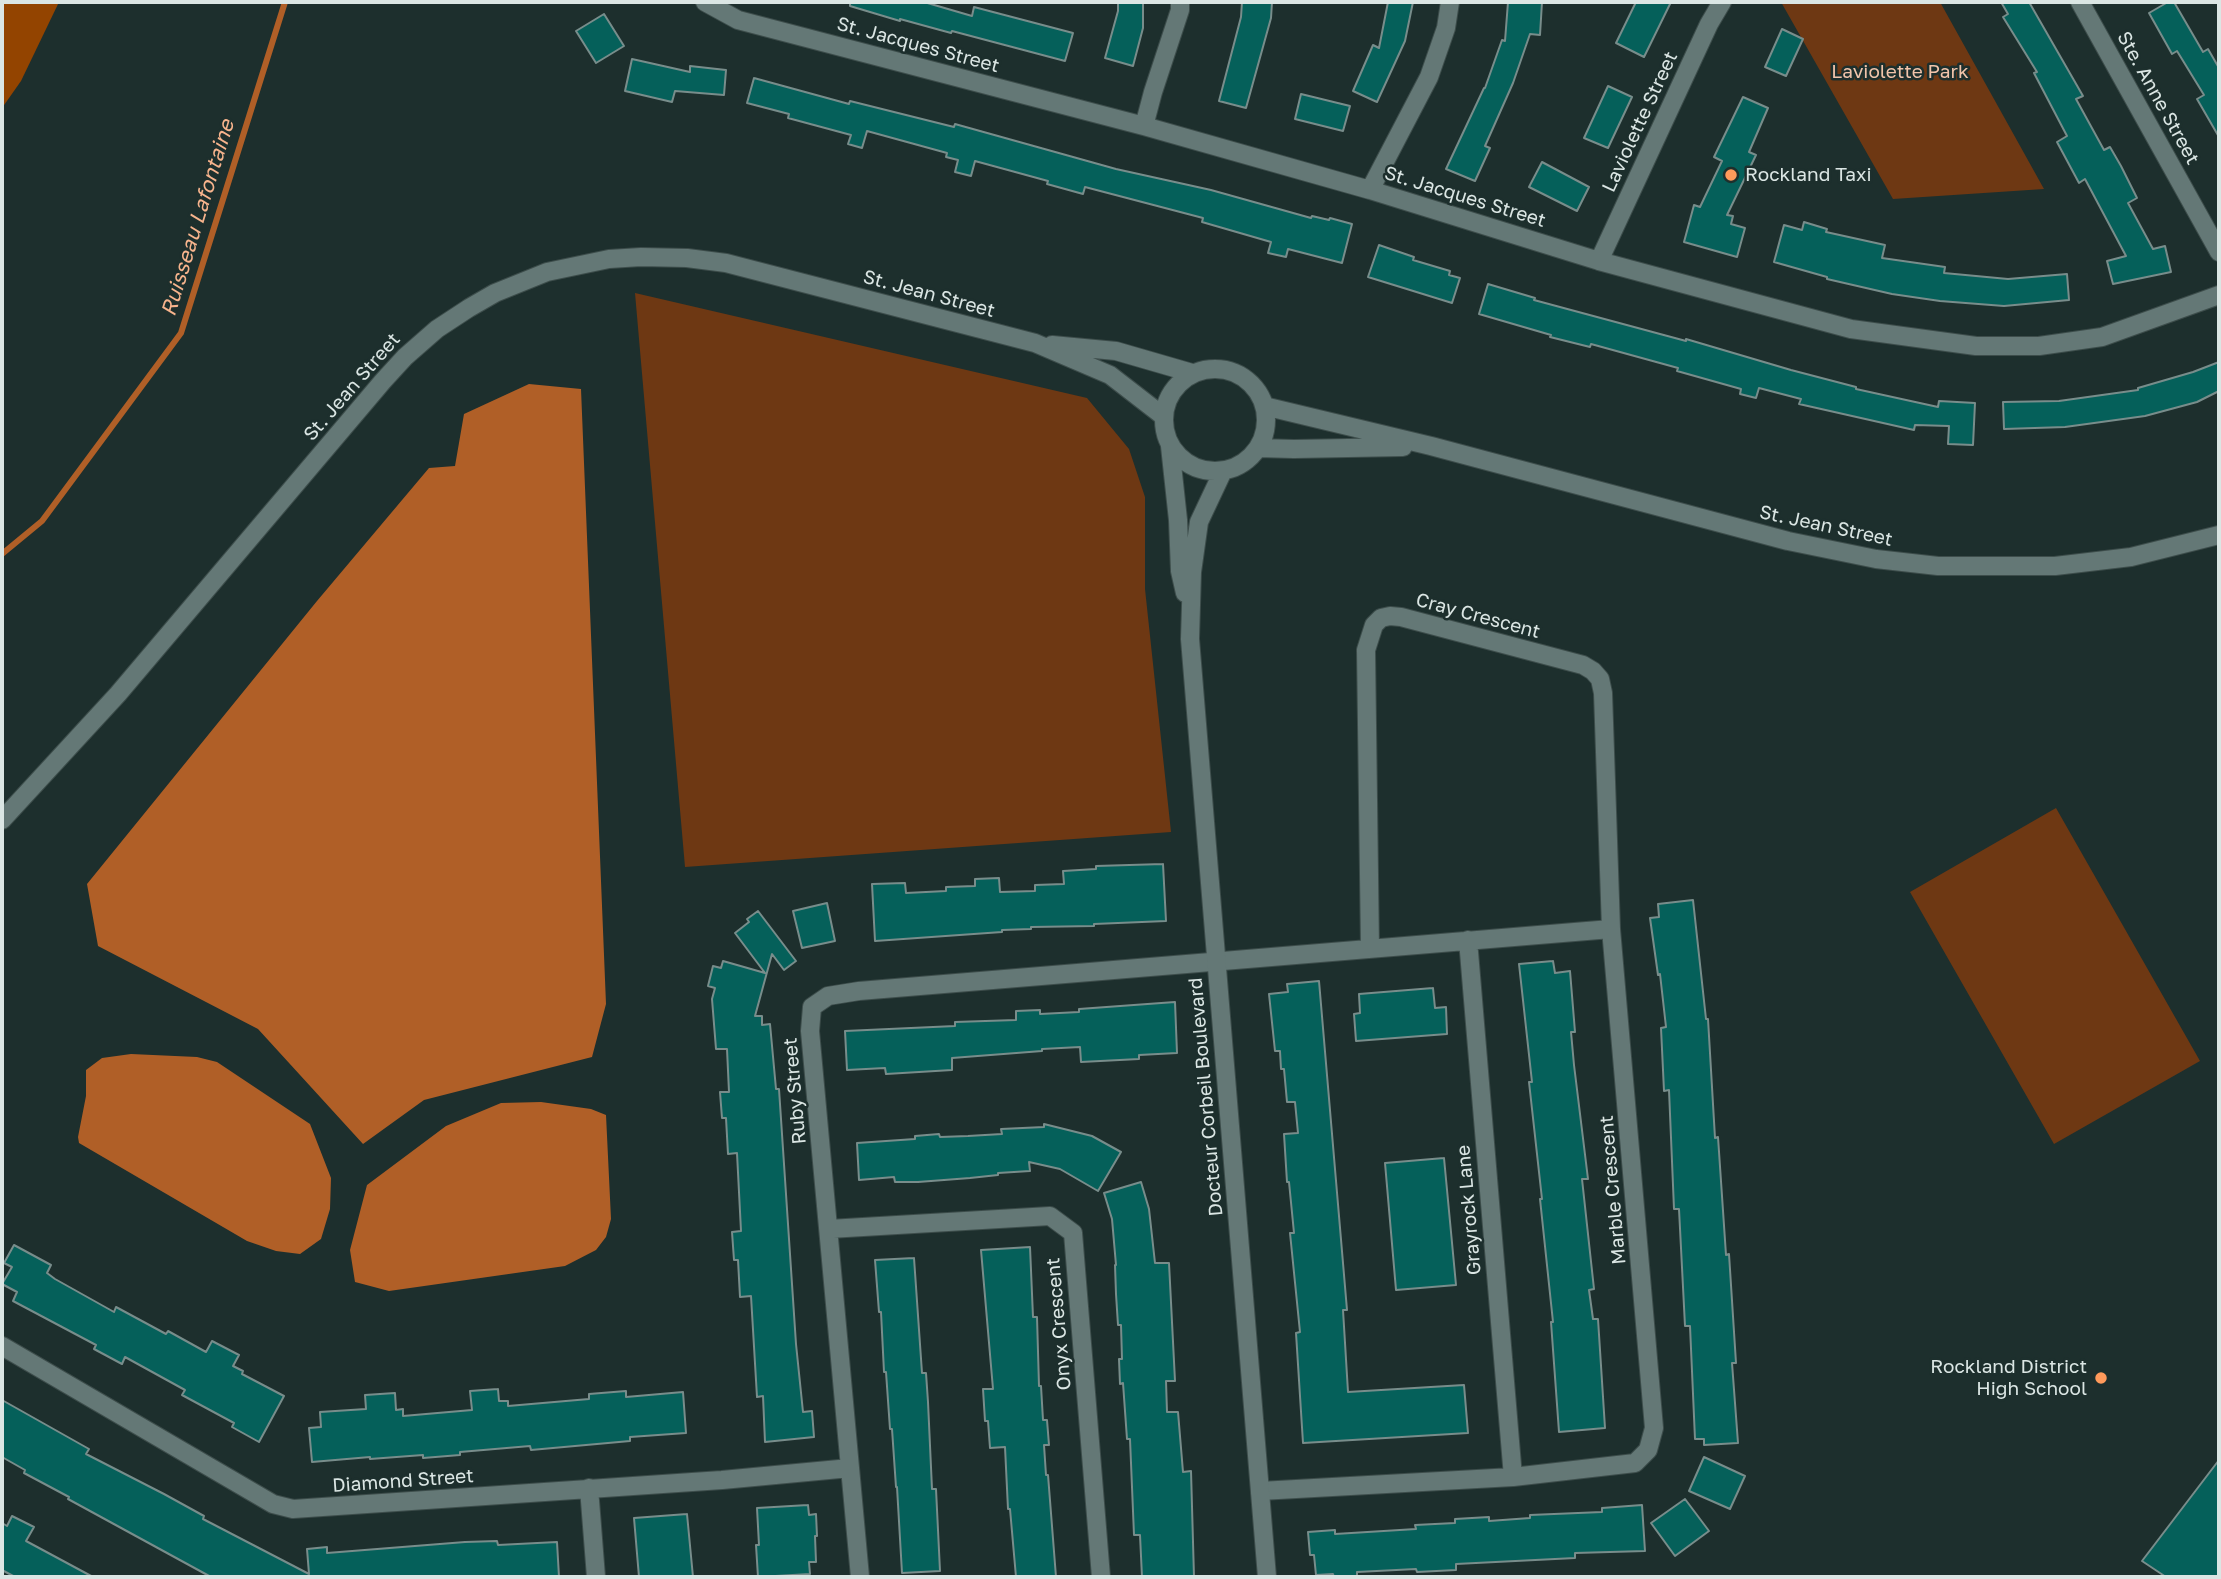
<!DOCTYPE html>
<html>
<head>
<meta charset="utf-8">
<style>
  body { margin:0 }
  #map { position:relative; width:2221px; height:1579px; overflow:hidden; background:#1d2f2d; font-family:"Golos Text",sans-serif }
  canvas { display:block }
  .frame { position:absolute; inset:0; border:4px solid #dbe6e4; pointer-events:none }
</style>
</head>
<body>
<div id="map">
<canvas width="2221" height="1579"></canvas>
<div class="frame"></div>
</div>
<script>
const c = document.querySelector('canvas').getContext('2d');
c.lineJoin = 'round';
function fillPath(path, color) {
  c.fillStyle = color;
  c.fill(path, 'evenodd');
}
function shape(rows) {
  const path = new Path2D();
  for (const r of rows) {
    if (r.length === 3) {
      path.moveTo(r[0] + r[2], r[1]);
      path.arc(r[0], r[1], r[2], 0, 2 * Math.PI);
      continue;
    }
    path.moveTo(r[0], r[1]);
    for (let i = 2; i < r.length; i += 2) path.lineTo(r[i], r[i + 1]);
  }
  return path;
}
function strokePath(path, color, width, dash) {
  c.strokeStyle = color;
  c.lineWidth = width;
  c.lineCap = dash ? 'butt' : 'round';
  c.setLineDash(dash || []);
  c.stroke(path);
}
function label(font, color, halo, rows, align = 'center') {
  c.font = font + ' "Golos Text",sans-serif';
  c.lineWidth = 5;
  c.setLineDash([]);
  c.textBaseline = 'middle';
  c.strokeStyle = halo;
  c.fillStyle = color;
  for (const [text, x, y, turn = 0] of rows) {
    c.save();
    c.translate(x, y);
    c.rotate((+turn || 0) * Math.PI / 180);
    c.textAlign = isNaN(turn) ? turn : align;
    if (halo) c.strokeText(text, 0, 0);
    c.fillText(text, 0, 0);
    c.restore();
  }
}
const green = shape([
  [1781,2,1940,2,2044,189,1893,199],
  [635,293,1087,398,1129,449,1145,497,1145,589,1171,832,685,867],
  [2056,808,2200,1061,2054,1144,1910,892]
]);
const forest = shape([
  [2,2,59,2,21,81,2,108]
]);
const water = shape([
  [529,384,581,389,606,1004,592,1057,424,1100,363,1144,258,1029,98,946,87,884,317,601,429,468,455,466,464,414],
  [131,1054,197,1057,217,1062,310,1124,331,1178,330,1209,321,1239,300,1254,276,1251,247,1241,79,1143,78,1137,86,1096,86,1070,102,1058],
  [541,1102,591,1109,606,1115,611,1219,606,1237,596,1250,565,1266,389,1291,355,1282,350,1250,367,1185,446,1126,501,1103]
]);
const stream = shape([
  [2,554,42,521,181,333,285,2]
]);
const building = shape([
  [850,2,924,2,972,16,974,7,1073,33,1065,61,952,31,951,33,900,19,900,21,850,6,850,2],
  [1118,2,1143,2,1143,28,1133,66,1105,58,1118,11,1118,2],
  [1242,2,1272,2,1271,18,1246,108,1219,101,1241,17,1242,2],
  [1388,2,1413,2,1405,41,1377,102,1353,91,1373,45,1379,48,1388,2],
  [1508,2,1542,2,1540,35,1530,34,1513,83,1485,146,1490,148,1475,181,1446,169,1484,88,1485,88,1502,40,1505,41,1508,2],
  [1636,2,1671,2,1644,57,1616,43,1636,2],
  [2001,2,2029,2,2083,96,2076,99,2104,150,2110,147,2121,166,2137,198,2128,203,2153,249,2165,246,2171,272,2113,284,2107,261,2126,256,2085,179,2079,183,2057,142,2067,136,2034,73,2037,72,2003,17,2008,14,2001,2],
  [2168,2,2174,2,2203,52,2208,49,2219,68,2219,137,2197,99,2204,95,2177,51,2172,54,2149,13,2168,2],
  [604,14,624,46,596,63,576,31,604,14],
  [1782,29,1803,39,1786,76,1765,67,1782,29],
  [632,59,690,72,690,66,726,70,724,95,675,91,672,102,625,91,632,59],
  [754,78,849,104,850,101,954,127,955,124,1116,169,1211,190,1311,218,1312,216,1329,220,1330,218,1352,224,1342,263,1288,249,1286,257,1268,253,1271,242,1202,222,1203,218,1085,187,1083,194,1047,184,1048,181,975,161,971,176,955,172,958,160,946,157,947,153,867,131,862,148,848,144,851,135,788,118,789,114,747,103,754,78],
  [1608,86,1632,97,1608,148,1584,138,1608,86],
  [1301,94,1350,106,1343,131,1295,119,1301,94],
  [1743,97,1768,108,1749,152,1756,155,1727,215,1733,216,1731,224,1745,228,1737,257,1684,242,1694,205,1700,207,1722,161,1714,157,1743,97],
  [1542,162,1589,187,1577,211,1529,187,1542,162],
  [1804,222,1827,229,1826,232,1885,245,1882,258,1945,267,1944,273,2008,279,2067,274,2069,300,2004,306,1940,301,1892,294,1827,279,1827,277,1774,262,1784,225,1802,230,1804,222],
  [1379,245,1414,257,1413,260,1450,271,1449,275,1460,278,1452,303,1368,277,1379,245],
  [1488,284,1535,298,1534,300,1686,341,1686,339,1791,370,1856,387,1856,389,1938,407,1939,401,1975,403,1973,445,1948,444,1949,426,1915,425,1914,430,1799,404,1801,399,1759,388,1756,398,1740,394,1741,389,1677,371,1678,368,1591,344,1590,347,1550,337,1551,335,1479,314,1488,284],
  [2219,362,2219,391,2197,402,2145,416,2065,427,2004,429,2003,402,2059,401,2138,390,2138,388,2193,372,2219,362],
  [1163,864,1166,921,1094,924,1094,926,1031,927,1031,929,1002,930,1002,932,875,941,872,884,905,883,906,893,946,891,946,887,975,886,975,879,999,878,1000,892,1035,891,1035,885,1064,884,1063,871,1096,869,1096,866,1163,864],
  [1693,900,1706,1019,1708,1019,1715,1138,1718,1137,1726,1255,1729,1254,1736,1363,1732,1363,1738,1443,1704,1445,1704,1439,1695,1439,1690,1326,1685,1326,1679,1209,1674,1209,1669,1090,1664,1091,1661,1028,1666,1027,1660,974,1658,975,1650,918,1659,917,1658,904,1693,900],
  [827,903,835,941,802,948,793,911,827,903],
  [758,911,796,961,784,970,772,954,755,1016,762,1016,762,1025,770,1024,776,1089,779,1089,796,1344,803,1412,812,1411,814,1437,765,1442,763,1396,757,1397,751,1296,740,1297,738,1260,734,1260,732,1232,741,1231,737,1153,728,1154,726,1118,722,1118,720,1092,729,1092,727,1049,716,1049,712,999,715,988,708,986,713,966,721,968,723,961,765,973,735,933,749,922,747,919,758,911],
  [1553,961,1555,973,1570,971,1575,1032,1571,1032,1574,1065,1588,1179,1582,1179,1594,1289,1589,1290,1593,1319,1598,1319,1605,1428,1559,1432,1551,1322,1553,1322,1540,1199,1542,1199,1529,1082,1532,1082,1519,964,1553,961],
  [1319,981,1347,1310,1343,1310,1348,1392,1464,1385,1468,1433,1303,1443,1296,1333,1300,1332,1290,1233,1294,1233,1289,1182,1287,1182,1284,1134,1298,1133,1295,1102,1287,1102,1284,1069,1281,1069,1280,1051,1275,1051,1269,994,1288,992,1287,984,1319,981],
  [1433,988,1435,1008,1446,1007,1447,1034,1356,1041,1354,1014,1360,1013,1359,994,1433,988],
  [1175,1002,1177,1053,1139,1055,1139,1059,1081,1062,1080,1047,1042,1049,1042,1051,952,1058,952,1070,886,1074,885,1068,847,1070,845,1031,955,1026,955,1022,1016,1020,1016,1011,1040,1010,1040,1014,1079,1012,1079,1009,1175,1002],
  [1044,1124,1092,1136,1121,1152,1098,1191,1060,1169,1029,1162,1030,1171,998,1173,998,1175,970,1178,918,1182,895,1182,894,1177,859,1180,857,1143,915,1139,915,1136,939,1134,940,1137,968,1136,1002,1134,1001,1129,1044,1127,1044,1124],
  [1444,1158,1456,1285,1396,1290,1385,1163,1444,1158],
  [1141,1182,1149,1209,1155,1263,1169,1263,1175,1381,1166,1381,1167,1412,1178,1412,1183,1472,1191,1471,1194,1577,1142,1577,1140,1535,1134,1535,1130,1439,1127,1439,1123,1383,1120,1384,1119,1359,1122,1359,1121,1325,1118,1325,1116,1294,1115,1265,1116,1265,1112,1219,1104,1193,1141,1182],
  [14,1245,51,1265,47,1273,55,1279,114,1312,116,1307,166,1334,168,1331,206,1352,212,1341,239,1355,233,1366,243,1371,242,1374,284,1396,259,1442,232,1427,234,1423,182,1395,185,1390,125,1357,122,1364,94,1349,96,1345,13,1301,17,1292,2,1284,12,1267,4,1263,14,1245],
  [1030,1247,1033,1317,1037,1317,1039,1386,1041,1386,1043,1420,1047,1420,1049,1445,1044,1445,1046,1475,1048,1475,1056,1577,1016,1577,1010,1509,1008,1509,1005,1447,990,1448,988,1421,985,1421,983,1389,993,1389,981,1250,1030,1247],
  [914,1258,922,1373,926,1373,928,1402,932,1489,936,1489,940,1571,902,1573,897,1487,896,1487,892,1429,890,1429,886,1372,884,1372,881,1312,879,1312,875,1260,914,1258],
  [498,1389,499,1401,508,1401,508,1406,589,1399,589,1394,626,1391,626,1397,683,1392,686,1433,630,1437,630,1441,531,1450,530,1446,460,1452,460,1455,423,1458,423,1455,370,1459,370,1457,312,1462,309,1428,321,1427,320,1412,366,1409,365,1395,395,1393,396,1410,403,1409,403,1416,472,1410,470,1391,498,1389],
  [2,1400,89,1449,86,1454,164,1494,204,1516,203,1519,309,1574,307,1549,327,1547,327,1553,465,1542,497,1541,498,1545,557,1542,559,1577,211,1577,68,1499,69,1497,24,1473,25,1470,2,1457,2,1400],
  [1704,1457,1745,1476,1730,1509,1689,1491,1704,1457],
  [2219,1460,2219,1577,2166,1577,2142,1561,2219,1460],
  [1685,1499,1709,1531,1675,1556,1651,1523,1685,1499],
  [808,1505,809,1515,816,1514,817,1536,815,1536,816,1562,809,1562,810,1574,758,1577,756,1545,759,1545,757,1508,808,1505],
  [1642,1505,1645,1551,1575,1553,1575,1558,1456,1564,1456,1570,1417,1572,1416,1569,1357,1572,1357,1576,1334,1577,1333,1574,1316,1575,1314,1555,1310,1555,1308,1532,1335,1530,1335,1534,1416,1529,1415,1525,1455,1523,1455,1519,1489,1517,1489,1521,1530,1518,1530,1515,1602,1512,1602,1508,1642,1505],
  [687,1514,693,1577,639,1577,634,1518,687,1514],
  [12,1516,34,1527,26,1541,93,1577,15,1577,2,1570,2,1523,7,1526,12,1516]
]);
const street = shape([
  [705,2,738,20,1144,126,1370,190,1599,261,1851,329,1976,346,2039,346,2102,337,2219,295],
  [2080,2,2219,252],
  [1144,126,1153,92,1180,10,1180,2],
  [1370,190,1429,77,1446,28,1450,2],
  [1599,261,1709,24,1722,2],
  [1468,940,1513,1477],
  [829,1229,1050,1216,1073,1233,1101,1577],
  [2,1346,273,1504,293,1509,722,1480,850,1468],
  [589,1488,596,1577],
  [1260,1491,1513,1477,1635,1463,1648,1450,1654,1428,1611,929,1603,693,1600,679,1593,671,1583,665,1401,617,1390,616,1381,618,1374,625,1366,650,1370,949],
  [860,1577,810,1031,812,1007,828,996,859,991,1611,929]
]);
const secondary = shape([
  [1052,345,1116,351,1192,373],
  [1215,420,51],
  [1264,406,1431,446,1788,541,1876,559,1938,566,2055,566,2131,557,2219,535],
  [1170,446,1178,520,1180,571,1185,593],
  [1258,448,1294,449,1403,447],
  [1223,471,1199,522,1192,572,1190,639,1267,1577],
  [2,820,118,694,383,381,405,357,437,329,469,308,495,293,547,272,609,259,641,257,687,258,726,263,1035,343,1110,375,1163,416]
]);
const markers = [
  [1731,175,7,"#ff9a5b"],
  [2101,1378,7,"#ff9a5b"]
];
const streetNames = [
  ["St. Jacques Street",918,45,15],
  ["Ste. Anne Street",2158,98,61],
  ["Laviolette Street",1640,122,-65],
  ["St. Jacques Street",1465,197,17],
  ["St. Jean Street",929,294,15],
  ["St. Jean Street",352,387,-49],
  ["St. Jean Street",1826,526,12],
  ["Cray Crescent",1478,616,15],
  ["Ruby Street",795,1091,-95],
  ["Docteur Corbeil Boulevard",1206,1097,-95],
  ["Marble Crescent",1613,1190,-95],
  ["Grayrock Lane",1469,1210,-95],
  ["Onyx Crescent",1059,1324,-95],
  ["Diamond Street",403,1481,-4]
];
const parkNames = [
  ["Laviolette Park",1900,72]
];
const poiNames = [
  ["Rockland Taxi",1745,175],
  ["Rockland District",2087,1367,"right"],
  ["High School",2087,1389,"right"]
];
const waterNames = [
  ["Ruisseau Lafontaine",198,218,-73]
];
fillPath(green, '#6e3813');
fillPath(forest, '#934400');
fillPath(water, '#b05f27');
strokePath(stream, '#b05f27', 6);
fillPath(building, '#05605a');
strokePath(building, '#788d8b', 2);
strokePath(street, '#3d4d4b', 20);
strokePath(secondary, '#3d4d4b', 20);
strokePath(street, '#647876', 18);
strokePath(secondary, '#647876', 18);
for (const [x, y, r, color] of markers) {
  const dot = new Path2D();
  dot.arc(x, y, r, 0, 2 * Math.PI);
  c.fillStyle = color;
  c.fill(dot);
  strokePath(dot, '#1d2f2d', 2.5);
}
label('19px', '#dbe6e4', '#1d2f2d', streetNames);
label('19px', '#f1c4aa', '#1d2f2d', parkNames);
label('19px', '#dbe6e4', '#1d2f2d', poiNames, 'left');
label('italic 21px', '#f7b48d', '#1d2f2d', waterNames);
</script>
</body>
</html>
